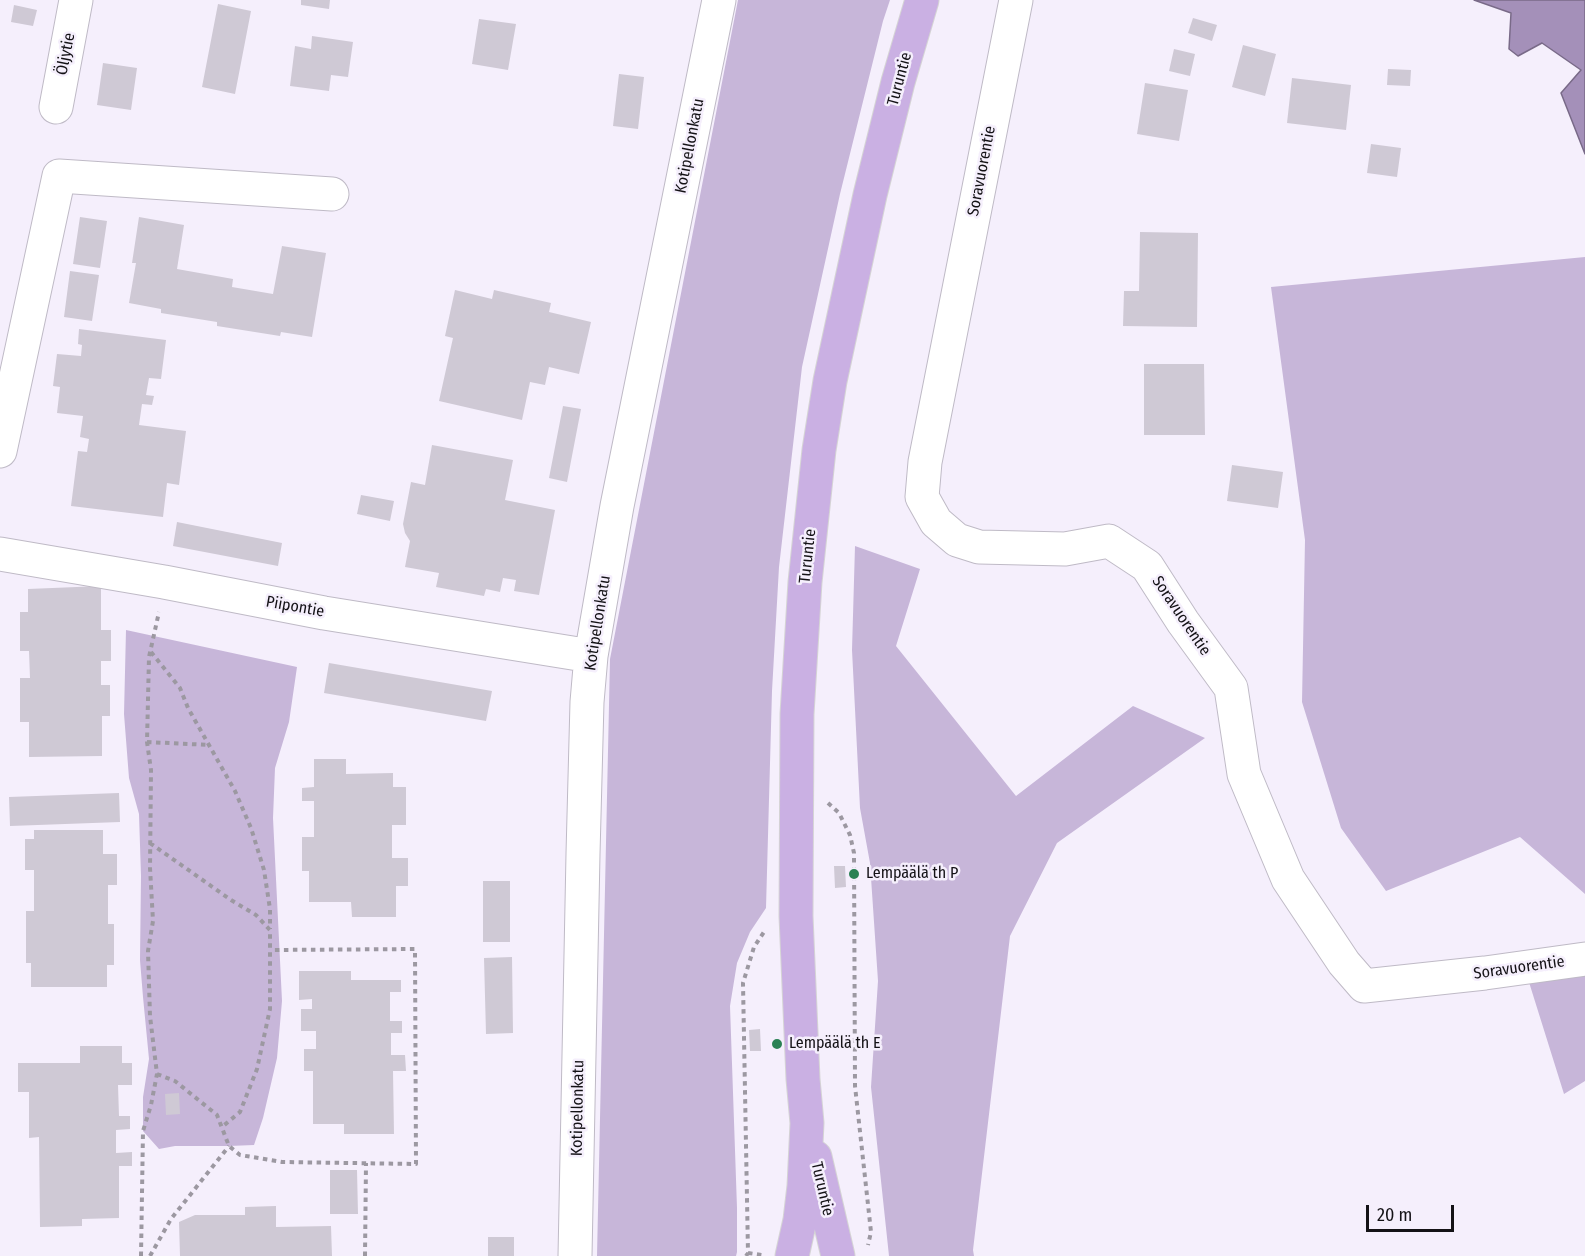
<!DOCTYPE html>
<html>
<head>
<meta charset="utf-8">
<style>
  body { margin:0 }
  #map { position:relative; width:1585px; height:1256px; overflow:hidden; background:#f5effc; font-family:"Fira Sans Condensed",sans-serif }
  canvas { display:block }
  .scale { position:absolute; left:1366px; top:1205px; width:88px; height:27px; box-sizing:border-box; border:3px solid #141216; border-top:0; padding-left:8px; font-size:18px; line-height:21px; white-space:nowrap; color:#141216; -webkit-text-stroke:4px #f5effc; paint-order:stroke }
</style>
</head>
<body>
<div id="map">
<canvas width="1585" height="1256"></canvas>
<div class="scale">20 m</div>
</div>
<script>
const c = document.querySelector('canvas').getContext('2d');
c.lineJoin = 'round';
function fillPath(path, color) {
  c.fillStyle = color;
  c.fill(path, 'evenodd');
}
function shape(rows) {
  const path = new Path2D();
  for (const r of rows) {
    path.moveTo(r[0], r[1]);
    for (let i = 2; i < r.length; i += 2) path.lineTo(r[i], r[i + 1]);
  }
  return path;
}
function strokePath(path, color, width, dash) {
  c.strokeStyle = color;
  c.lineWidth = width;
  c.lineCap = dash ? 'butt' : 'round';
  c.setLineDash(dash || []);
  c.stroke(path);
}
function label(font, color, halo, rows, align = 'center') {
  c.font = font + ' "Fira Sans Condensed",sans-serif';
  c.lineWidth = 5;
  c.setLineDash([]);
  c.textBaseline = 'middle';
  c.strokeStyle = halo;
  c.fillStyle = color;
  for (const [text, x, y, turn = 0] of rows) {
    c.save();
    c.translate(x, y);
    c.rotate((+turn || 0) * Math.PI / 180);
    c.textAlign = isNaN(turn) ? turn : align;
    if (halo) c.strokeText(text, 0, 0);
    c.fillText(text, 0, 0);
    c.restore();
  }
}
const green = shape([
  [738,0,890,0,883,21,840,194,802,367,779,567,772,691,766,908,750,932,737,963,730,1006,737,1208,737,1252,736,1256,597,1256,610,659],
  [1585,257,1585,894,1520,837,1386,891,1341,828,1302,702,1305,540,1271,287],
  [855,546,920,569,896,646,1016,796,1133,706,1205,738,1057,843,1010,936,973,1250,974,1256,889,1256,871,1087,878,981,870,863,860,808,852,650],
  [126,630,297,667,289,722,275,768,273,818,282,1001,277,1058,263,1118,254,1145,229,1146,175,1146,159,1149,143,1131,143,1097,149,1059,143,997,140,960,141,876,139,814,129,778,124,714],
  [1585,949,1585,1081,1564,1094,1528,979]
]);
const water = shape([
  [1474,0,1585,0,1585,154,1561,93,1581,70,1542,43,1518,56,1509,49,1511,13,1474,0]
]);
const building = shape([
  [301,0,330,0,329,9,301,5],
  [218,4,251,11,235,94,202,87],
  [14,5,37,10,33,26,11,22],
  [1193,18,1217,25,1212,41,1188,33],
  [479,19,516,24,508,70,472,64],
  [312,36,353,42,348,77,331,75,329,91,290,86,295,46,311,49],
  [1243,45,1276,54,1265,96,1232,87],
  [1174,49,1195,54,1190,76,1169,71],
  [103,63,137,68,131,110,97,105],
  [1388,69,1411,70,1410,86,1387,85],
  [619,74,644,77,638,129,613,126],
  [1292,78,1351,85,1346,130,1287,123],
  [1145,83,1188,90,1179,141,1137,134],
  [1371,144,1401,148,1397,177,1367,173],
  [80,217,107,221,100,268,73,264],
  [139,217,184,225,177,269,233,279,232,287,273,294,282,246,326,253,312,337,281,332,280,336,217,326,217,322,161,313,161,309,129,303,136,263,132,263],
  [1140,232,1198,233,1197,327,1123,326,1124,291,1139,291],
  [70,271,99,275,92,321,64,317],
  [455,290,492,299,494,290,551,303,549,312,591,322,579,374,549,367,545,385,530,382,522,420,439,401,453,338,445,336],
  [79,329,166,340,161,379,149,378,146,395,154,396,152,405,142,404,139,425,186,431,179,485,167,483,163,517,71,506,78,451,87,452,89,439,80,437,83,416,57,413,60,387,53,386,57,354,81,356,82,345,78,344],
  [1144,364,1204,364,1205,435,1144,435],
  [563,406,581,409,567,482,549,478],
  [432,445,513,460,505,500,555,510,539,595,514,591,516,580,503,578,500,592,486,589,484,596,436,587,439,573,405,567,410,541,405,533,403,524,411,482,425,485],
  [1232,465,1283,472,1278,508,1227,501],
  [361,495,394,501,390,521,357,514],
  [177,522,282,543,278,566,173,546],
  [101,586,101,630,111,630,111,661,101,661,101,685,110,685,110,716,102,716,102,756,29,757,29,722,20,722,20,678,30,678,29,651,20,651,20,612,28,612,28,589],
  [329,663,492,691,486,721,324,693],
  [314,759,346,759,346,774,393,773,393,787,406,787,406,825,392,825,392,858,408,858,408,886,396,886,396,917,352,917,351,902,309,902,309,871,302,871,302,837,314,837,314,801,302,801,302,788,314,787],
  [119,793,120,822,10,826,9,797],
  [34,830,103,830,103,854,117,854,117,885,108,885,108,924,114,924,114,965,107,965,107,987,31,987,31,963,26,963,26,911,34,911,34,870,25,870,25,839,34,839],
  [834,866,845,866,846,887,835,888],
  [483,881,510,881,510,942,483,942],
  [512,957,513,1033,486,1034,484,958],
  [299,971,351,971,351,980,401,980,401,992,390,992,390,1021,402,1021,402,1033,391,1033,391,1055,405,1055,406,1071,393,1071,394,1134,344,1134,344,1124,313,1124,313,1071,304,1071,304,1049,316,1049,316,1031,301,1031,301,1009,312,1009,312,999,299,1000],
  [760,1029,761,1051,750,1051,749,1030],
  [80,1046,122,1046,122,1063,132,1063,132,1085,118,1085,119,1116,130,1116,130,1129,116,1130,116,1153,132,1152,132,1166,119,1166,119,1218,82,1219,82,1226,40,1227,39,1137,29,1138,29,1092,18,1092,18,1063,80,1063],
  [179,1093,180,1114,166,1115,165,1094],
  [330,1170,357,1170,358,1214,330,1214],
  [276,1206,276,1227,331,1226,332,1256,180,1256,179,1222,195,1215,245,1215,245,1207],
  [488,1237,514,1237,514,1256,488,1256]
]);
const path = shape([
  [151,652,180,688,188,708,235,791,251,828,264,870,270,909,270,929],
  [147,742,210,745],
  [828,803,839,813,850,835,854,853,855,1086,871,1232,868,1245],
  [150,843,231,900,256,915,270,930,270,1009,257,1069,240,1112,222,1127],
  [157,1074,175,1081,217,1115,229,1146,240,1155,282,1162,416,1164,415,949,271,950],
  [748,1253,762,1255],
  [141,1256,143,1131,151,1105,157,1074,150,1016,148,951,153,921,150,868,151,770,147,742,149,657,159,612],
  [150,1256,171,1219,229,1146],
  [365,1256,366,1163],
  [746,1256,748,1253,743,983,754,947,764,932]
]);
const minor = shape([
  [1016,0,925,462,922,497,936,522,957,540,979,547,1065,549,1109,541,1147,566,1183,622,1231,688,1244,774,1288,879,1344,963,1364,986,1485,973,1585,959],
  [56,107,76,0],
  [0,451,59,176,332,194],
  [0,554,164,582,324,613,591,656],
  [575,1256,583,854,587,702,591,656,617,506,719,0]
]);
const major = shape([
  [815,1157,838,1256],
  [792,1256,800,1220,804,1186,807,1123,803,1079,796,916,797,714,805,582,819,450,830,381,870,195,898,82,922,0]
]);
const markers = [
  [854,874,6,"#2a8154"],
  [777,1044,6,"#2a8154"]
];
const streetNames = [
  ["Öljytie",66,54,-79],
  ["Turuntie",900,79,-75],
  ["Kotipellonkatu",690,146,-79],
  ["Soravuorentie",982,171,-79],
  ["Turuntie",808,556,-84],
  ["Piipontie",295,607,10],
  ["Soravuorentie",1181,616,56],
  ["Kotipellonkatu",598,623,-81],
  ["Soravuorentie",1519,968,-8],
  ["Kotipellonkatu",578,1108,-89],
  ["Turuntie",822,1189,77]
];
const poiNames = [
  ["Lempäälä th P",866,874],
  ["Lempäälä th E",789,1044]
];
fillPath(green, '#c7b6d9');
fillPath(water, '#a490b9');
strokePath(water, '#796a88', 1.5);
fillPath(building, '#cfc9d5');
strokePath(minor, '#bfbac6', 35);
strokePath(major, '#d5d4d5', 35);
strokePath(path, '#9c98a1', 4, [4.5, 4.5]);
strokePath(minor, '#fff', 33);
strokePath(major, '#cab0e3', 33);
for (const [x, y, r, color] of markers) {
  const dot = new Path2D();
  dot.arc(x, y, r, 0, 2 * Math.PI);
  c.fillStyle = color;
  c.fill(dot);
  strokePath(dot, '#f5effc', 2);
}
label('16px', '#141216', '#f5effc', streetNames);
label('16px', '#141216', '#f5effc', poiNames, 'left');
</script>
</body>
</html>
